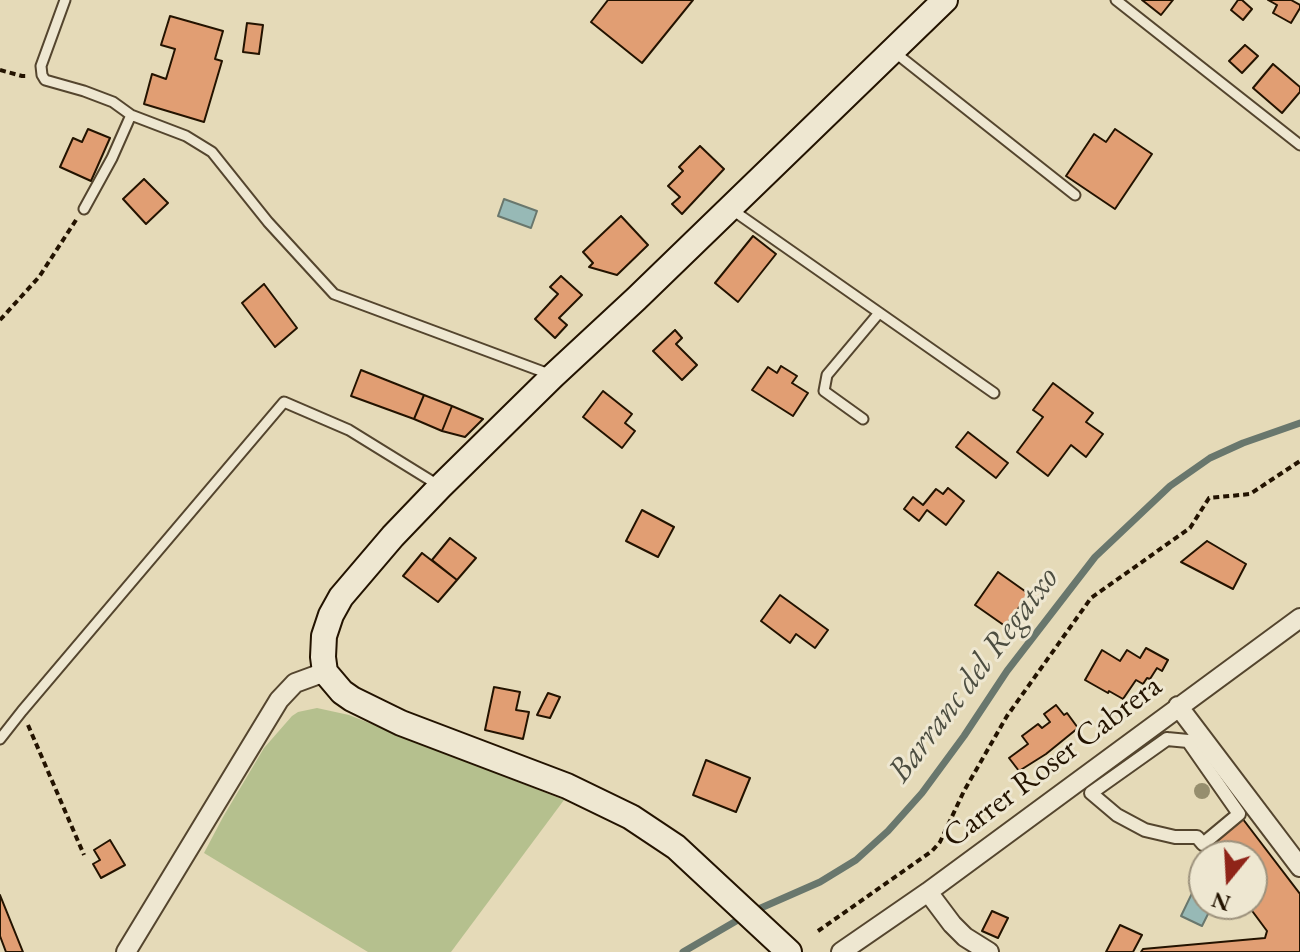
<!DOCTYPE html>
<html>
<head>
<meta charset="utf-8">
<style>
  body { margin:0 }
  #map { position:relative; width:1300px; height:952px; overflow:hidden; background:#e5dab8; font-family:"EB Garamond",serif }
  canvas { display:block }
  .north { position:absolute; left:1188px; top:840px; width:80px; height:80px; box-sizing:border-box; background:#eee7d1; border:2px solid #9d927d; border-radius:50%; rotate:198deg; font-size:22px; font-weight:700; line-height:32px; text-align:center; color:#231300 }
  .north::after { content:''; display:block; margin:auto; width:28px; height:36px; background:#8f2418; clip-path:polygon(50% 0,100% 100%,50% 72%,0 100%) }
</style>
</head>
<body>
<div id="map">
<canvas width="1300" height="952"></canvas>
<div class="north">N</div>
</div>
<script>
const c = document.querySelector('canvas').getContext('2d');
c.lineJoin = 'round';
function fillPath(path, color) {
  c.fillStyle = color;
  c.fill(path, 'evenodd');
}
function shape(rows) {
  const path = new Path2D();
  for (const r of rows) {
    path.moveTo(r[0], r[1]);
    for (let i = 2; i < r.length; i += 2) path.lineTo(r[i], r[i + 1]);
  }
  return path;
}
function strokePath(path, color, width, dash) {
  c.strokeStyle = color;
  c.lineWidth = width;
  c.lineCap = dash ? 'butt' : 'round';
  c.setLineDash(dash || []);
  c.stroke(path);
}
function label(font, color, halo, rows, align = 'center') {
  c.font = font + ' "EB Garamond",serif';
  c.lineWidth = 6;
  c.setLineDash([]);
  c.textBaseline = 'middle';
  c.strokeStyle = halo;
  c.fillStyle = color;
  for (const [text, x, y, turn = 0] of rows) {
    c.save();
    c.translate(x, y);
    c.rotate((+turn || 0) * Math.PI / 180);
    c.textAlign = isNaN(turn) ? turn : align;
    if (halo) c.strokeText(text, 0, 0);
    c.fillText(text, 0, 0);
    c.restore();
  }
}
const green = shape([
  [317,708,349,715,564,800,451,952,368,952,204,853,223,817,264,748,292,716,298,712]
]);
const water = shape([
  [504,199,537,211,531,228,498,216,504,199],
  [1196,885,1204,889,1204,904,1213,904,1202,926,1181,916,1196,885]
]);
const stream = shape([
  [754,911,820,882,856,860,888,831,922,793,964,736,1007,671,1095,557,1170,486,1210,458,1243,443,1300,423],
  [683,952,743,917]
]);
const building = shape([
  [608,0,693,0,642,63,591,22,608,0],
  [1142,0,1173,0,1161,15,1142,0],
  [1238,0,1242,0,1252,9,1243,20,1231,10,1238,0],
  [1268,0,1291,0,1300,5,1300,8,1291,23,1273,13,1277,5,1268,0],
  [170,16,223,31,215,59,222,61,204,122,144,104,152,74,166,79,175,49,161,45,170,16],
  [247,23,263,25,259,54,243,52,247,23],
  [1245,45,1258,56,1242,73,1229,61,1245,45],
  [1273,64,1300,87,1300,92,1282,113,1253,88,1273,64],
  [88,129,110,138,91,181,60,167,73,138,82,142,88,129],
  [1115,129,1152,154,1115,209,1066,176,1094,134,1106,142,1115,129],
  [700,146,724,169,682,214,672,204,680,197,668,186,683,171,679,167,700,146],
  [144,179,168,203,146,224,123,199,144,179],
  [621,216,648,245,617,275,589,267,593,263,583,252,621,216],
  [753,236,776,254,738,302,715,283,753,236],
  [561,276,582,295,559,318,567,325,555,338,535,319,558,294,550,287,561,276],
  [264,284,297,328,275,347,242,303,264,284],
  [675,330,682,338,676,344,697,365,682,380,653,351,675,330],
  [781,366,797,376,792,383,808,393,793,416,752,390,768,367,777,373,781,366],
  [361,370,424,395,414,419,351,396,361,370],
  [1053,383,1093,413,1086,422,1103,434,1086,457,1071,445,1048,476,1017,452,1043,417,1033,410,1053,383],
  [603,391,632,414,625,423,635,431,622,448,583,417,603,391],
  [424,395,452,406,442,431,414,419,424,395],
  [452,406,483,419,465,437,442,431,452,406],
  [968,432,1008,463,996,478,956,447,968,432],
  [948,488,964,501,946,525,927,510,919,521,904,509,913,497,923,505,936,489,943,494,948,488],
  [642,510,674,527,658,557,626,541,642,510],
  [450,538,476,558,457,580,432,560,450,538],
  [1207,541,1246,564,1233,589,1181,562,1207,541],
  [422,553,457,580,438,602,403,576,422,553],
  [998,572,1029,594,1005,626,975,605,998,572],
  [780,595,828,630,815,648,796,634,790,643,761,621,780,595],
  [1146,648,1168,660,1162,671,1157,668,1150,679,1147,678,1143,684,1136,680,1123,699,1109,691,1108,693,1085,680,1102,650,1120,661,1127,650,1140,658,1146,648],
  [494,687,520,692,516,710,529,712,523,739,485,730,494,687],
  [548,693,560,697,550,718,537,715,548,693],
  [1056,705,1064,715,1067,713,1078,728,1046,754,1019,771,1009,758,1028,744,1022,736,1038,724,1042,728,1050,722,1044,714,1056,705],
  [706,760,750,778,736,812,693,795,706,760],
  [1239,814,1300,894,1300,952,1141,952,1143,949,1265,938,1267,931,1247,904,1252,904,1252,856,1212,856,1203,844,1239,814],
  [110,840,125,865,101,878,93,864,100,860,94,850,110,840],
  [0,895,23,952,6,952,0,936,0,895],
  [992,911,1008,918,998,938,982,931,992,911],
  [1120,925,1142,935,1133,952,1106,952,1120,925]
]);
const path = shape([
  [0,70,22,76,29,76],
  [0,320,39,277,76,220],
  [28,725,84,855],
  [818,931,932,851,940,842,964,791,1007,716,1091,598,1190,528,1209,498,1250,494,1300,461]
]);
const service = shape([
  [65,0,41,66,42,75,45,80,84,91,113,102,131,115,186,136,212,152,268,222,334,294,549,374],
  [1116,0,1300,145],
  [893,51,1075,195],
  [84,209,112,158,131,115],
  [731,209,994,393],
  [863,419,824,391,827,375,879,313],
  [0,739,22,711,284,402,349,430,438,485]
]);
const pedestrian = shape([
  [1167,739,1188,741,1239,814,1203,844,1197,837,1175,837,1145,830,1117,815,1091,793,1167,739]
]);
const minor = shape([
  [1178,706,1300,867],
  [928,892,952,924,965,937,989,952],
  [126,952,279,700,295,683,325,672],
  [841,952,928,892,1300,618]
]);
const secondary = shape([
  [789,952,676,847,631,817,567,786,401,723,352,699,342,692,325,672,323,657,324,636,331,615,341,597,393,536,440,487,553,376,636,299,945,0]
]);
const trees = [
  [1202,791]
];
const streetNames = [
  ["Carrer Roser Cabrera",1053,762,-37]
];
const waterNames = [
  ["Barranc del Regatxo",974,675,-53]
];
fillPath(green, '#b5c08e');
fillPath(water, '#97b9b6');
strokePath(water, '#69776d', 2);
strokePath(stream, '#69776d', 7);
fillPath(building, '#e19e73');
strokePath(building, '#231300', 2);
strokePath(service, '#54452e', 13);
strokePath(pedestrian, '#54452e', 16);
strokePath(minor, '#54452e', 22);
strokePath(secondary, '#231300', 28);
strokePath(path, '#231300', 4, [6, 4]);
strokePath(service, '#eee7d1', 9);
strokePath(pedestrian, '#eee7d1', 12);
strokePath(minor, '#eee7d1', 18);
strokePath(secondary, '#eee7d1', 24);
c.fillStyle = '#968e6e';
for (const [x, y] of trees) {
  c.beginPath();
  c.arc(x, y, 8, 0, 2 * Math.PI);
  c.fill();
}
label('32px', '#231300', '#eee7d1', streetNames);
label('italic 34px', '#4c4d40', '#eee7d1', waterNames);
</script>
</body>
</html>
